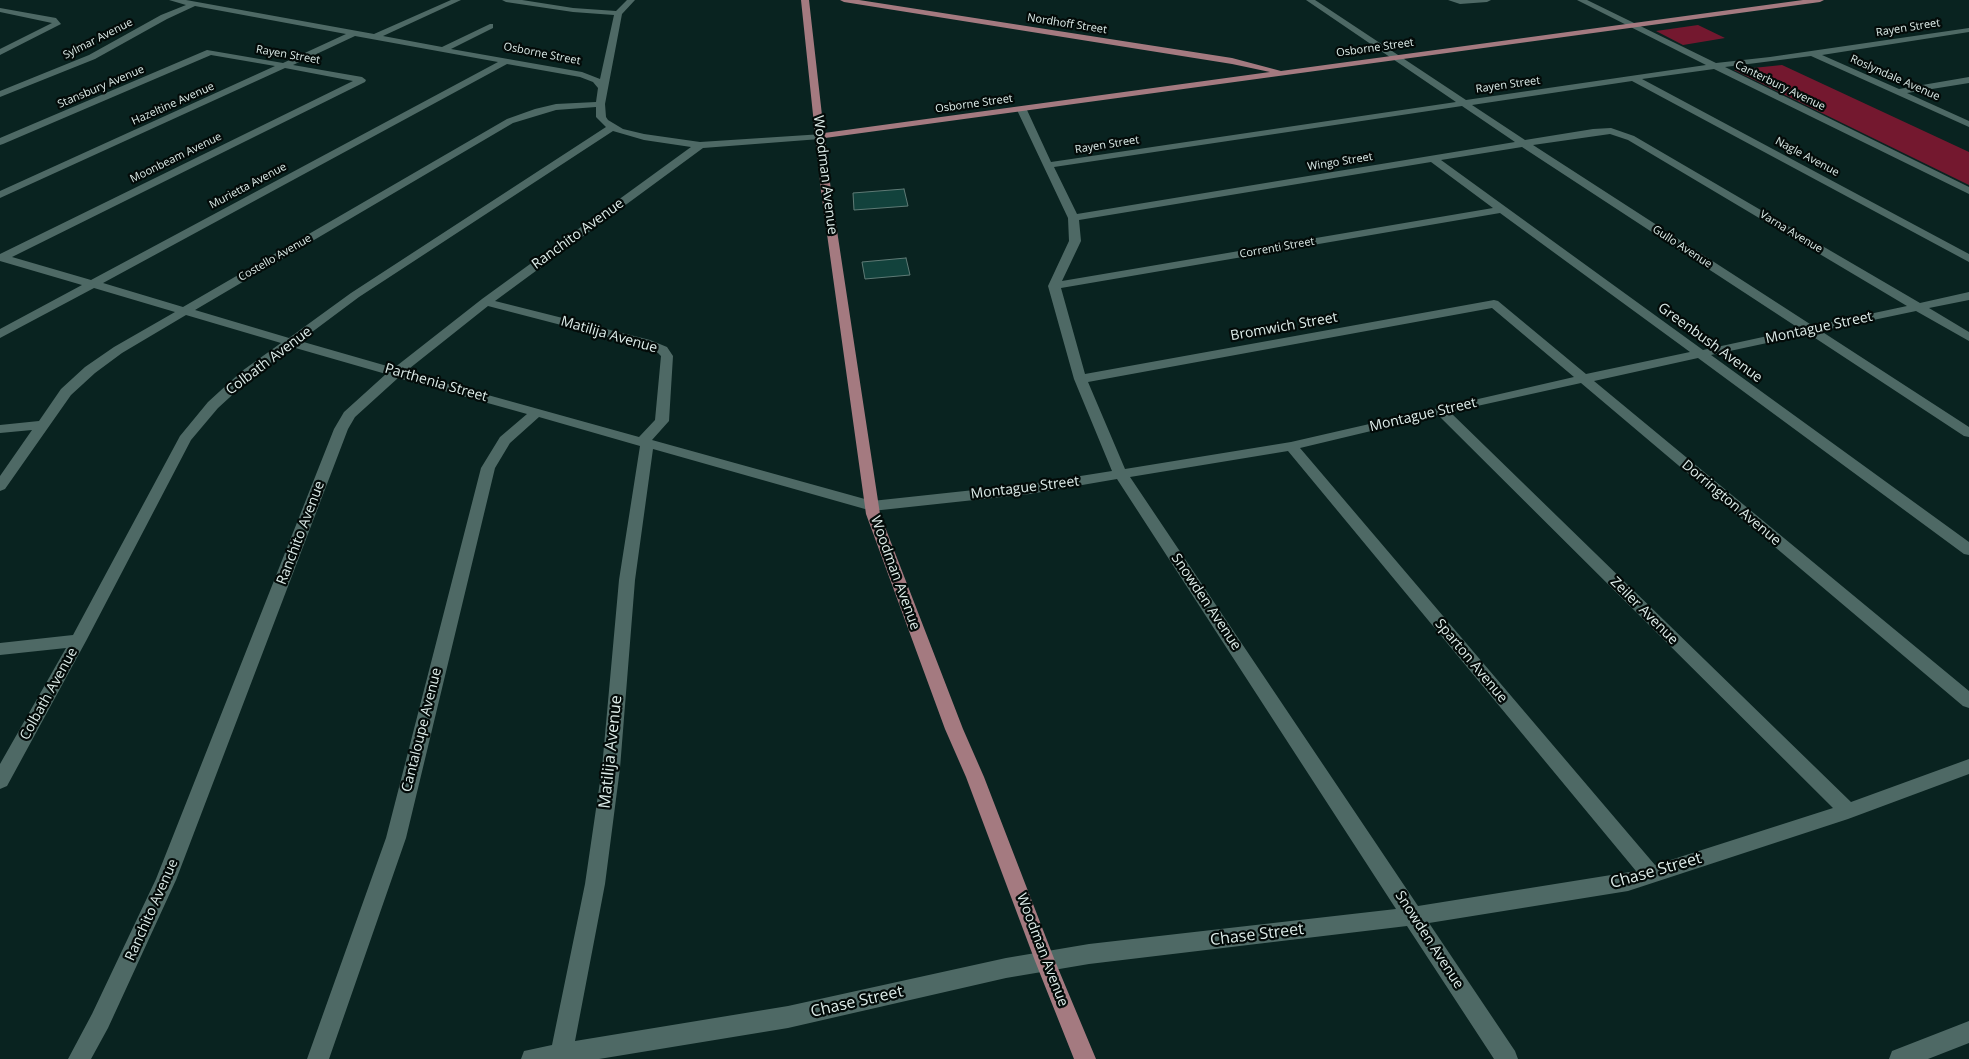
<!DOCTYPE html>
<html>
<head>
<meta charset="utf-8">
<style>
  body { margin:0 }
  canvas { display:block; background:#092320 }
</style>
</head>
<body>
<canvas width="1969" height="1059"></canvas>
<script>
const c = document.querySelector('canvas').getContext('2d');
c.lineJoin = 'round';
function fillPath(path, color) {
  c.fillStyle = color;
  c.fill(path, 'evenodd');
}
function shape(rows) {
  const path = new Path2D();
  for (const r of rows) {
    path.moveTo(r[0], r[1]);
    for (let i = 2; i < r.length; i += 2) path.lineTo(r[i], r[i + 1]);
  }
  return path;
}
function strokePath(path, color, width, dash) {
  c.strokeStyle = color;
  c.lineWidth = width;
  c.lineCap = dash ? 'butt' : 'round';
  c.setLineDash(dash || []);
  c.stroke(path);
}
function label(font, color, halo, rows, align = 'center') {
  c.font = font + ' "Open Sans",sans-serif';
  c.lineWidth = 4.5;
  c.setLineDash([]);
  c.textBaseline = 'middle';
  c.strokeStyle = halo;
  c.fillStyle = color;
  for (const [text, x, y, turn = 0] of rows) {
    c.save();
    c.translate(x, y);
    c.rotate((+turn || 0) * Math.PI / 180);
    c.textAlign = isNaN(turn) ? turn : align;
    if (halo) c.strokeText(text, 0, 0);
    c.fillText(text, 0, 0);
    c.restore();
  }
}
const green = shape([
  [1698,25,1725,38,1683,45,1656,31],
  [1782,65,1969,152,1969,185,1734,70]
]);
const building = shape([
  [904,189,908,206,854,210,853,193,904,189],
  [906,258,910,275,865,279,862,262,906,258]
]);
const minor = shape([
  [169,0,186,0,374,34,451,0,461,0,383,36,442,47,490,24,493,24,493,28,451,49,582,72,600,79,614,15,573,12,506,2,502,0,522,0,573,8,616,11,627,0,635,0,622,14,605,104,606,117,608,120,623,129,644,134,700,142,823,134,823,138,820,139,703,148,495,301,650,340,667,347,673,356,669,421,652,440,872,501,1030,484,1112,471,1074,379,1048,286,1069,241,1068,218,1017,110,1019,108,1025,108,1027,110,1051,162,1456,102,1306,0,1315,0,1466,100,1706,65,1577,0,1587,0,1716,63,1770,57,1969,28,1969,32,1822,55,1899,89,1969,77,1969,83,1907,93,1969,121,1969,127,1811,56,1725,67,1969,187,1969,194,1714,69,1642,79,1969,254,1969,262,1632,81,1472,105,1525,140,1593,129,1611,128,1634,136,1920,303,1969,292,1969,300,1929,308,1969,332,1969,341,1916,311,1821,331,1969,427,1969,437,1964,436,1809,334,1711,355,1969,542,1969,555,1964,554,1698,358,1594,381,1969,691,1969,708,1963,706,1581,383,1450,412,1851,802,1969,759,1969,774,1848,819,1628,891,1429,923,1515,1051,1518,1059,1494,1059,1407,926,1089,964,1006,978,788,1028,599,1059,521,1059,524,1051,552,1045,585,884,602,768,619,580,640,446,539,417,510,443,495,468,406,838,329,1059,307,1059,386,838,481,468,500,437,527,414,398,378,355,417,348,429,176,880,108,1028,91,1059,68,1059,92,1014,156,879,334,429,344,412,386,374,292,347,252,377,218,408,191,440,86,641,7,786,0,789,0,764,66,648,0,655,0,643,73,635,180,436,208,402,242,371,281,343,186,315,122,353,95,373,71,395,5,489,0,491,0,476,32,430,0,433,0,425,39,421,61,389,85,367,114,347,175,312,94,288,0,338,0,329,82,285,0,261,0,254,353,81,285,68,0,198,0,191,275,66,211,55,3,144,0,145,0,138,207,50,283,63,346,34,195,6,167,19,95,59,0,97,0,91,89,55,161,15,186,5,169,0],
  [355,36,498,62,91,280,12,257,365,82,366,80,362,77,293,65,355,36],
  [507,64,580,77,593,82,598,88,596,102,556,104,535,109,507,119,183,307,103,283,507,64],
  [1462,106,1515,142,1077,214,1054,167,1462,106],
  [596,107,596,117,606,127,351,293,289,338,195,310,513,123,556,110,596,107],
  [613,131,644,140,691,147,482,299,394,368,300,341,359,297,613,131],
  [1610,134,1628,140,1907,306,1813,326,1533,145,1610,134],
  [1522,147,1800,329,1703,350,1441,160,1522,147],
  [1431,162,1493,208,1062,281,1081,241,1079,220,1431,162],
  [1500,213,1690,352,1586,374,1498,301,1494,300,1085,374,1061,288,1500,213],
  [488,306,642,346,658,353,661,356,655,420,639,437,405,372,488,306],
  [1492,308,1574,377,1291,442,1125,469,1088,382,1492,308],
  [1438,415,1833,808,1655,865,1300,448,1438,415],
  [653,449,872,511,1030,494,1117,479,1396,909,1089,944,1006,958,788,1006,575,1041,605,884,620,768,635,580,653,449],
  [1288,451,1636,871,1418,906,1130,477,1288,451],
  [1448,0,1491,0,1487,2,1460,4,1448,0],
  [0,8,56,18,61,24,0,55,0,49,52,23,0,12,0,8],
  [1969,1021,1969,1043,1928,1059,1889,1059,1892,1051,1969,1021]
]);
const major = shape([
  [801,0,809,0,824,133,1270,72,1232,64,844,2,840,0,859,0,1232,58,1281,71,1803,0,1824,0,1820,2,825,138,831,191,880,514,963,729,984,777,1055,961,1096,1059,1074,1059,1035,961,966,777,945,729,866,514,821,191,801,0]
]);
const farStreetnames = [
  ["Nordhoff Street",1067,24,9],
  ["Rayen Street",1908,28,-9],
  ["Sylmar Avenue",98,39,-27],
  ["Osborne Street",1375,48,-8],
  ["Osborne Street",542,54,11],
  ["Rayen Street",288,55,10],
  ["Roslyndale Avenue",1895,78,24],
  ["Rayen Street",1508,85,-8],
  ["Canterbury Avenue",1780,86,26],
  ["Stansbury Avenue",101,87,-23],
  ["Hazeltine Avenue",173,104,-24],
  ["Osborne Street",974,104,-8],
  ["Rayen Street",1107,145,-9],
  ["Nagle Avenue",1807,157,28],
  ["Moonbeam Avenue",176,158,-26],
  ["Wingo Street",1340,162,-9],
  ["Murietta Avenue",248,186,-28],
  ["Varna Avenue",1791,232,31],
  ["Gullo Avenue",1682,247,33],
  ["Correnti Street",1277,248,-10],
  ["Costello Avenue",275,258,-30]
];
const streetNames = [
  ["Woodman Avenue",825,175,83],
  ["Ranchito Avenue",578,234,-36],
  ["Bromwich Street",1284,327,-10],
  ["Montague Street",1819,328,-12],
  ["Matilija Avenue",609,335,16],
  ["Greenbush Avenue",1710,343,36],
  ["Colbath Avenue",269,361,-37],
  ["Parthenia Street",436,383,16],
  ["Montague Street",1423,415,-13],
  ["Montague Street",1025,488,-7],
  ["Dorrington Avenue",1731,503,40],
  ["Ranchito Avenue",301,533,-69],
  ["Woodman Avenue",895,573,70],
  ["Snowden Avenue",1206,602,56],
  ["Zeiler Avenue",1644,611,45],
  ["Sparton Avenue",1471,661,50],
  ["Colbath Avenue",49,694,-61],
  ["Cantaloupe Avenue",422,730,-76],
  ["Ranchito Avenue",152,910,-66],
  ["Snowden Avenue",1429,940,57],
  ["Woodman Avenue",1042,950,69]
];
const nearStreetnames = [
  ["Matilija Avenue",611,752,-84],
  ["Chase Street",1656,871,-16],
  ["Chase Street",1257,935,-7],
  ["Chase Street",857,1002,-13]
];
fillPath(green, '#74182f');
fillPath(building, '#12423c');
strokePath(building, '#5e7a75', 1);
fillPath(minor, '#4e6965');
fillPath(major, '#a47a80');
label('11px', '#ddece9', '#030b09', farStreetnames);
label('14px', '#ddece9', '#030b09', streetNames);
label('16px', '#ddece9', '#030b09', nearStreetnames);
</script>
</body>
</html>
